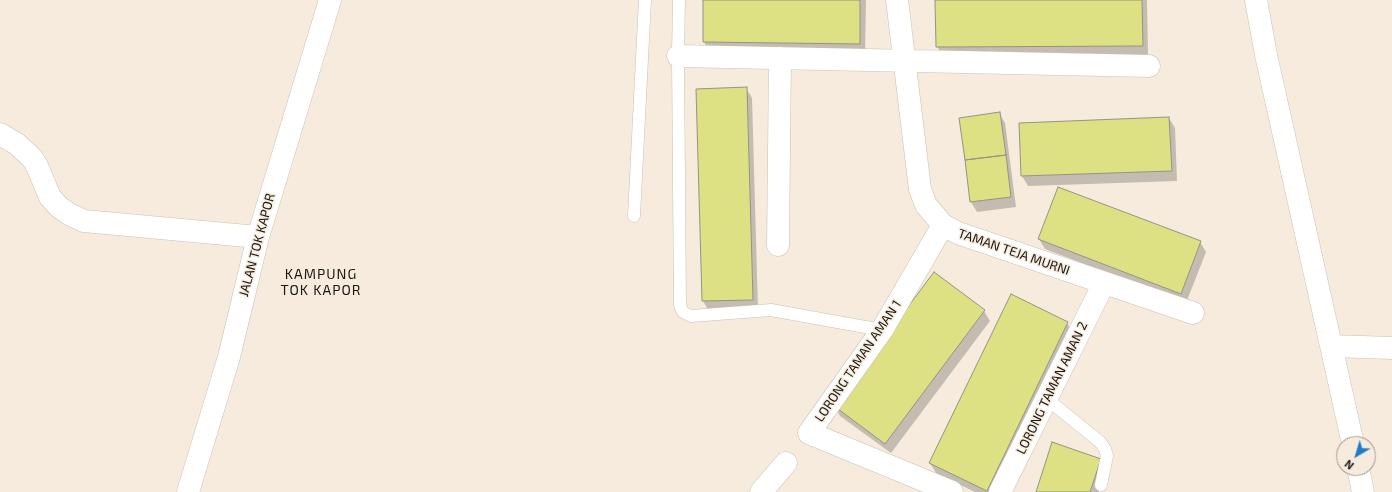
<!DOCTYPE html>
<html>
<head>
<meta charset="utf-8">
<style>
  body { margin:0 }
  #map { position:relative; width:1392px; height:492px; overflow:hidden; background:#f6ebdd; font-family:"Exo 2",sans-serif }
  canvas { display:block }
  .north { position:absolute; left:1336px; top:436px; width:40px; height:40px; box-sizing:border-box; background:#f6ebdd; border:1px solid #9f978c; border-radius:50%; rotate:218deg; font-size:11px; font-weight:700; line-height:16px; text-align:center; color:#1c1813 }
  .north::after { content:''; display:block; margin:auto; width:14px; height:18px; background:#237bc8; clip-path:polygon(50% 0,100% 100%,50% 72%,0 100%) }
</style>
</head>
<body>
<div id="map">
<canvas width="1392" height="492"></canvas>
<div class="north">N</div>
</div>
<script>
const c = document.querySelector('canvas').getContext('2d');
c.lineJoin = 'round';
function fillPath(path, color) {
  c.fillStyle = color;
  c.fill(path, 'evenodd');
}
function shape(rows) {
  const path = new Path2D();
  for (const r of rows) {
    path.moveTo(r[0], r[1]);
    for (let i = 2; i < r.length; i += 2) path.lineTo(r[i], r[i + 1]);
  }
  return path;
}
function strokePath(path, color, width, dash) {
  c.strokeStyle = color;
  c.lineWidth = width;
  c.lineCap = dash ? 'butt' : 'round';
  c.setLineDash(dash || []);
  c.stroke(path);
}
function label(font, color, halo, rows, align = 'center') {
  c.font = font + ' "Exo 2",sans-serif';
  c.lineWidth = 3;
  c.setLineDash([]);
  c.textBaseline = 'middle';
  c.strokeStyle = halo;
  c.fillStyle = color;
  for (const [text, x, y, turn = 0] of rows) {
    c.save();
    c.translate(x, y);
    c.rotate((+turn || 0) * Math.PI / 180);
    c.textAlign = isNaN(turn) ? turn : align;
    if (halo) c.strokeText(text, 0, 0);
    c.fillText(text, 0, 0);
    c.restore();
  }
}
const shadow = shape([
  [704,0,866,0,865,54,710,52,704,42],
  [936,0,1147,0,1148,56,942,56,937,46],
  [746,88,752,98,758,310,709,311,703,301],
  [999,113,1005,123,1016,207,977,212,971,202],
  [1169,118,1175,128,1177,181,1028,186,1022,176,1020,124],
  [1039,239,1200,242,1206,252,1186,303,1045,249],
  [934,273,984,311,990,321,891,453,840,416,835,406],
  [1067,323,1073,333,997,492,975,492,936,473,930,463],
  [1101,460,1106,470,1099,492,1037,492]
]);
const building = shape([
  [703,0,860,0,860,44,703,42,703,0],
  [935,0,1142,0,1143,46,936,47,935,0],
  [747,87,753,300,702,301,696,89,747,87],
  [1000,112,1006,155,965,160,959,118,1000,112],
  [1169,117,1172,171,1021,176,1019,123,1169,117],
  [1006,155,1011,197,970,202,965,160,1006,155],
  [1058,187,1201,241,1181,294,1038,239,1058,187],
  [934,272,985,310,885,444,834,406,934,272],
  [1011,294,1068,322,987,491,929,463,1011,294],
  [1052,442,1101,459,1090,492,1036,492,1052,442]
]);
const lane = shape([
  [679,0,678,56,680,305,683,312,691,316,771,310,882,330],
  [634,216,645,0],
  [1047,399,1100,442,1105,449,1107,456,1101,485]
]);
const street = shape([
  [897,0,920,189,926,205,943,225,958,233,1193,313],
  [1256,0,1266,55,1353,444],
  [678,56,1149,66],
  [0,134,17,144,32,158,37,166,50,197,59,207,69,214,84,221,258,237],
  [943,225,882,330,809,433,952,492],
  [778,245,780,58],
  [1332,346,1392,348],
  [1358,468,1363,492],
  [188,492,229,357,258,237,330,0],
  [761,492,786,463],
  [1000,492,1104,283]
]);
const streetNames = [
  ["JALAN TOK KAPOR",257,245,-75],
  ["TAMAN TEJA MURNI",1014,252,19],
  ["LORONG TAMAN AMAN 1",858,361,-56],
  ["LORONG TAMAN AMAN 2",1052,388,-64]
];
const neighbourhoodNames = [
  ["KAMPUNG",321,274],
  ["TOK KAPOR",321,290]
];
fillPath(shadow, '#0003');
fillPath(building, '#dde083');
strokePath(building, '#939485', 1);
strokePath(lane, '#cac0b2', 13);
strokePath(street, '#cac0b2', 23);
strokePath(lane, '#fff', 12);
strokePath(street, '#fff', 22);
label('13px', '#1c1813', '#f6ebdd', streetNames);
c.letterSpacing = '1px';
label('14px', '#1c1813', '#f6ebdd', neighbourhoodNames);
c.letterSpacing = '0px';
</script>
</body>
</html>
